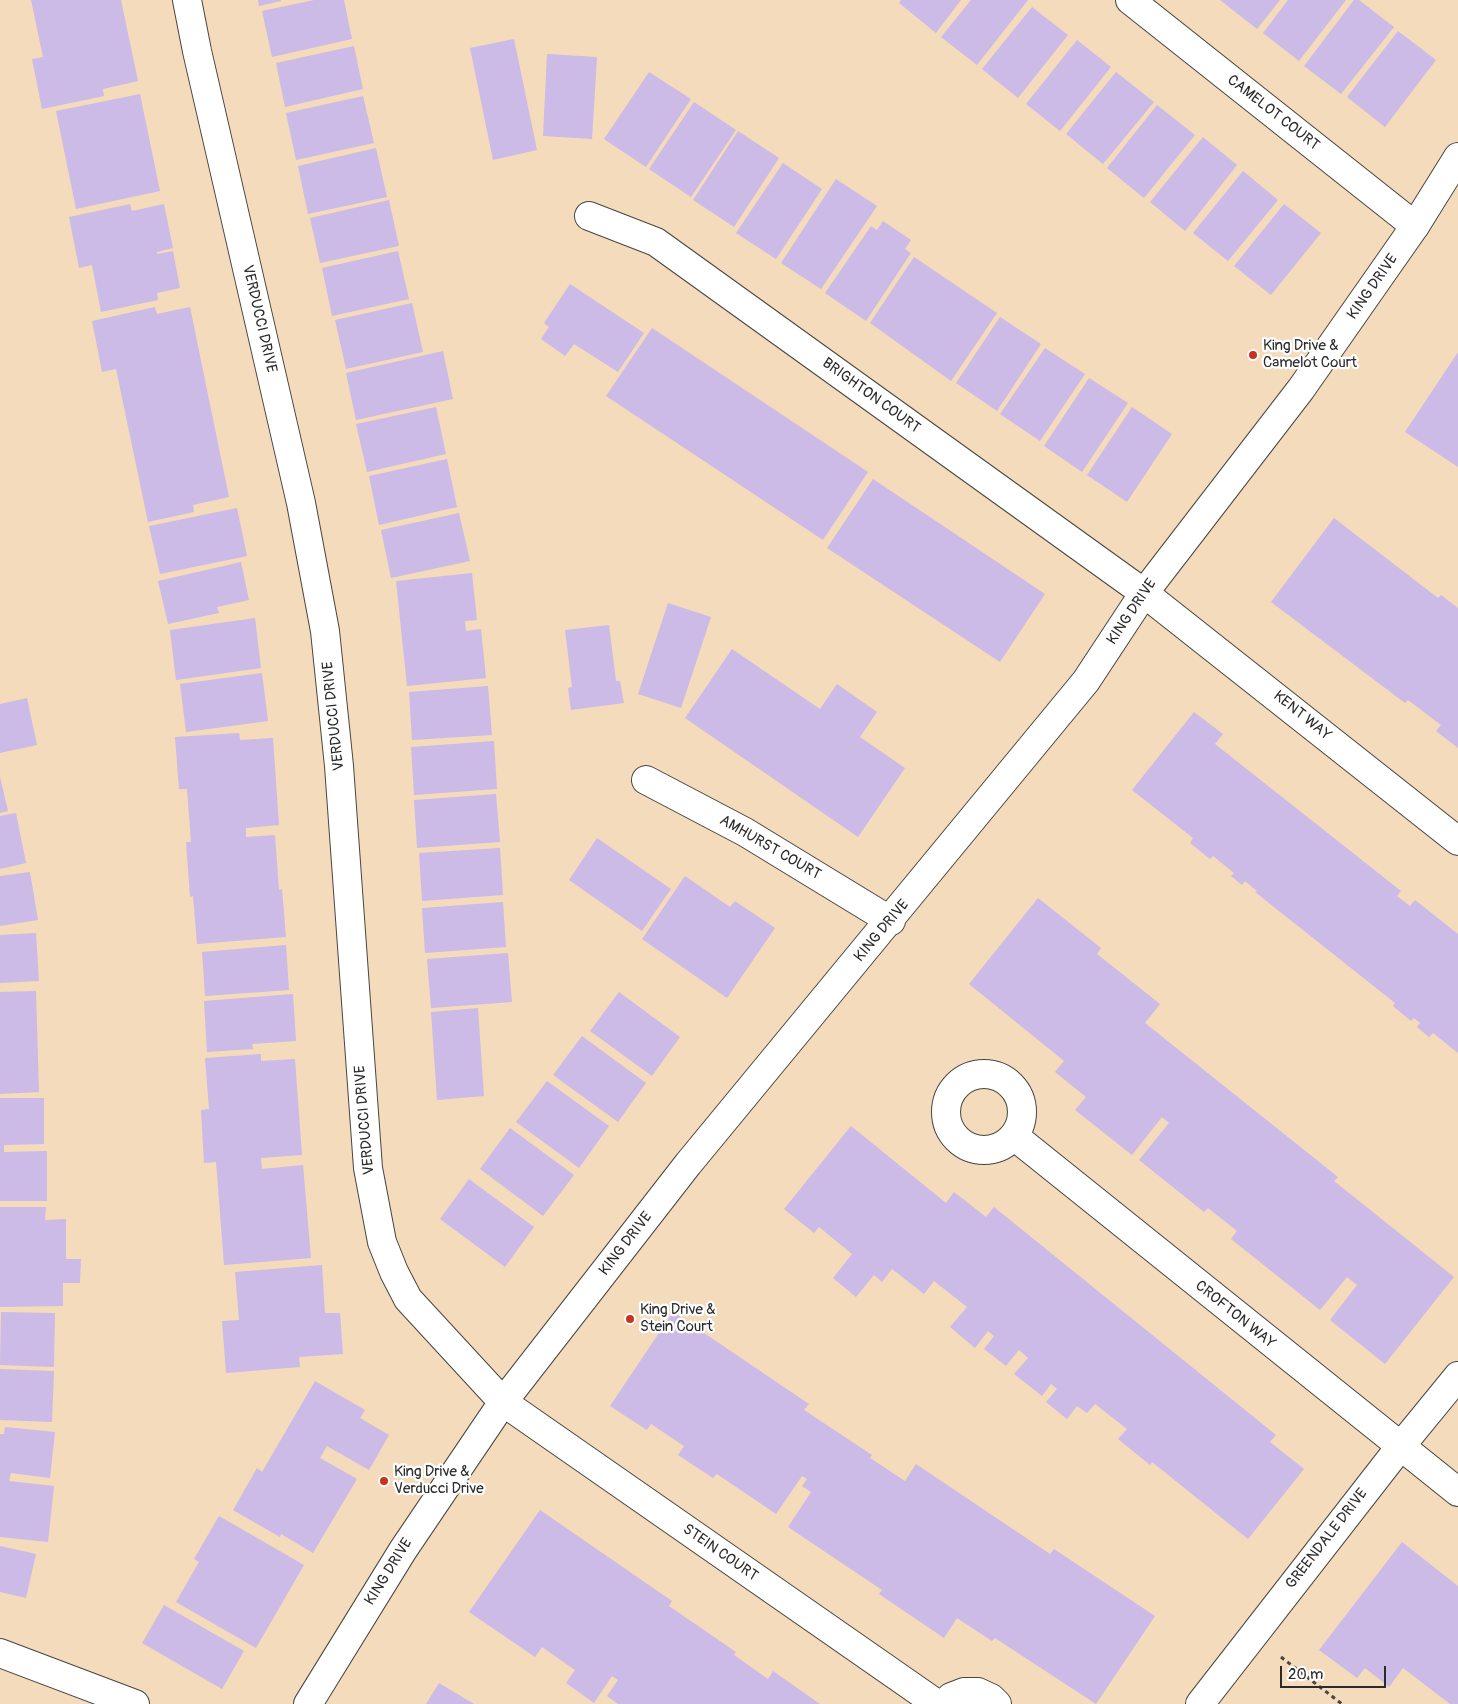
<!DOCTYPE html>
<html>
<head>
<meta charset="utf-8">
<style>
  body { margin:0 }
  #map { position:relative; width:1458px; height:1704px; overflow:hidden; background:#f3dbbb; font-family:Pangolin,sans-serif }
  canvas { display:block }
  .scale { position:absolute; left:1280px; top:1666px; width:106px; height:22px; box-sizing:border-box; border:2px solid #2b2b2b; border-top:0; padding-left:6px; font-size:15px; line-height:18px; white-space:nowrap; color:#2b2b2b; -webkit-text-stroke:4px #fff; paint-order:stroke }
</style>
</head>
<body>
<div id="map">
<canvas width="1458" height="1704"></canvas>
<div class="scale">20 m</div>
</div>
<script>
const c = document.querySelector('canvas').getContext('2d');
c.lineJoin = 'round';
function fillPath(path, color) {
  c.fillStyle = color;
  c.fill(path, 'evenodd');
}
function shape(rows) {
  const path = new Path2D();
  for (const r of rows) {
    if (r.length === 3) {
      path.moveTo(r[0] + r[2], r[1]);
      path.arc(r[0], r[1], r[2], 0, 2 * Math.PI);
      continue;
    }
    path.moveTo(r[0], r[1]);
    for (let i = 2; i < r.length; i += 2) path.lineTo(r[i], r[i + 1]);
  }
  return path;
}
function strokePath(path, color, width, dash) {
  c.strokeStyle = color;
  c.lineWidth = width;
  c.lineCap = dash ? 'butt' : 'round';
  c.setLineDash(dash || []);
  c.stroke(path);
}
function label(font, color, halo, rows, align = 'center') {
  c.font = font + ' Pangolin,sans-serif';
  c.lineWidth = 4.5;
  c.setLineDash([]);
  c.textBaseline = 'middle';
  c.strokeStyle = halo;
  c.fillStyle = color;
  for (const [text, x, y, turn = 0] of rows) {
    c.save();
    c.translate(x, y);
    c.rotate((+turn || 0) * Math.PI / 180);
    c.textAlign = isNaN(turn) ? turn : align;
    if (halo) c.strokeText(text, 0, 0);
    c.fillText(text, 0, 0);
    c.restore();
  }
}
const building = shape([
  [31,0,121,0,138,81,103,89,104,96,42,109,32,59,43,57],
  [258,0,281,0,281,1,259,6],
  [314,0,344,0,352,39,272,57,262,11],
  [901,0,961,0,936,33,899,3],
  [971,0,1028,0,977,65,941,37],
  [1220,0,1280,0,1257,29],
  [1288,0,1346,0,1299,61,1263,33],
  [1354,0,1359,0,1394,27,1341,94,1304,66],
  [1032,7,1068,35,1018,98,982,69],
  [1398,31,1436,60,1385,127,1347,97],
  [514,39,537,150,493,160,470,48],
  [1077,40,1111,67,1060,131,1026,104],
  [354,46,363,89,285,107,276,63],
  [547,54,597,57,592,139,543,136],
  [649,72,691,99,646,167,604,139],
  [1116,72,1154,102,1103,164,1066,134],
  [140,94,160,191,76,209,56,111],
  [363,96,374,143,296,160,286,113],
  [694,102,736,130,691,197,649,169],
  [1157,105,1195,135,1144,198,1107,168],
  [738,131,779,158,734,227,693,200],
  [1203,137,1237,165,1185,231,1150,202],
  [376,148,387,197,308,214,298,166],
  [783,163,822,189,776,259,736,233],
  [1243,171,1278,200,1228,261,1193,233],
  [836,179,877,206,821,289,781,263],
  [389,200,399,246,320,263,310,218],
  [130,204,132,211,164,204,173,248,157,252,157,254,173,251,180,288,157,293,158,300,101,312,92,265,79,268,69,217],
  [1284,204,1321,233,1271,295,1234,266],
  [883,221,911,240,905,249,911,253,866,321,825,293,871,226,877,230],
  [398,251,409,299,332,316,322,268],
  [914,257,997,313,951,381,870,323],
  [570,284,644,333,618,372,574,344,565,356,541,339,549,327,544,323],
  [412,303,423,352,346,369,335,320],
  [155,307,157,314,190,307,229,497,193,505,194,512,148,522,116,369,102,372,92,321],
  [1000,317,1041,344,997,411,956,383],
  [652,328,868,472,823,540,606,396],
  [1045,348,1085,374,1040,441,1000,414],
  [443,351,453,399,356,420,346,373],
  [1458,352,1458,467,1405,432],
  [1089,378,1128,403,1082,472,1044,446],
  [436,407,446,454,367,472,356,424],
  [1132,407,1172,434,1127,502,1087,475],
  [447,459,457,507,379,525,369,476],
  [873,479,1045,594,1000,662,827,548],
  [237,508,247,556,160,574,149,526],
  [459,513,470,561,391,578,381,530],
  [1334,518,1438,598,1441,595,1458,608,1458,748,1436,731,1441,725,1408,700,1405,703,1271,602],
  [241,562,249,600,217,607,219,613,168,624,158,581],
  [472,573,477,620,465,621,466,631,481,629,486,678,407,686,396,581],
  [668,603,711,617,681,708,638,694],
  [255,618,261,668,176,680,170,630],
  [609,625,616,681,620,681,624,703,571,710,568,688,572,687,565,630],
  [732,649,820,709,837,684,877,712,860,737,905,768,858,837,685,718],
  [262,673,268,721,186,732,180,684],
  [488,686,492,735,412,740,409,692],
  [27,698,37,745,0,753,0,704],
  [1194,712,1223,734,1215,744,1401,891,1397,896,1410,906,1415,900,1458,934,1458,1053,1433,1033,1429,1037,1417,1027,1420,1023,1414,1018,1411,1021,1393,1006,1395,1003,1255,892,1257,891,1245,881,1242,885,1231,876,1234,873,1213,856,1210,859,1190,843,1193,838,1132,790],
  [239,733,240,740,273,738,279,825,246,828,246,837,275,835,279,890,282,889,286,937,197,944,193,896,190,897,186,842,191,842,187,789,179,789,175,737],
  [494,741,497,789,414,795,411,747],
  [0,777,8,811,0,813],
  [496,794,500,842,417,848,414,800],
  [16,813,26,863,0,869,0,816],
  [597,838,671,889,642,931,569,880],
  [500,848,503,895,422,901,419,853],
  [30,872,38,920,0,926,0,876],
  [685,876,730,907,735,901,775,928,727,998,642,939],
  [1038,898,1101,948,1097,954,1160,1004,1145,1023,1338,1177,1334,1181,1454,1277,1385,1364,1330,1320,1357,1285,1347,1277,1320,1310,1231,1239,1237,1231,1208,1208,1204,1212,1139,1160,1169,1123,1162,1117,1132,1155,1075,1110,1086,1097,1055,1072,1064,1061,969,984],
  [503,902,506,947,425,953,422,908],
  [36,933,39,981,0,983,0,935],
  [286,945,289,990,205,996,202,952],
  [508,953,512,1002,431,1008,427,959],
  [36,991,39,1092,0,1094,0,992],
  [619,992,680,1037,652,1076,590,1031],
  [293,994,296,1041,252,1044,253,1049,207,1052,204,1001],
  [478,1008,484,1096,437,1100,431,1012],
  [582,1036,646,1083,618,1122,553,1075],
  [261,1054,261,1061,295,1059,302,1155,261,1158,262,1169,303,1165,311,1258,224,1265,216,1162,204,1163,201,1110,209,1109,205,1058],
  [547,1081,609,1126,579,1168,516,1122],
  [0,1098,44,1098,44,1144,4,1145,4,1152,47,1151,47,1201,0,1201],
  [851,1126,946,1203,954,1192,986,1217,994,1207,1276,1435,1270,1442,1304,1469,1248,1539,1152,1462,1150,1465,1118,1439,1127,1429,1095,1404,1087,1413,1077,1406,1067,1419,1046,1402,1057,1389,1051,1384,1042,1396,1014,1374,1028,1358,1019,1350,1006,1366,984,1349,994,1336,988,1331,975,1348,950,1327,967,1307,934,1281,924,1294,892,1269,882,1282,874,1275,856,1297,833,1278,852,1254,819,1227,814,1233,784,1209],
  [510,1128,574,1175,543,1216,480,1169],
  [469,1179,534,1227,505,1267,440,1219],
  [0,1207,46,1207,45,1220,66,1219,66,1259,81,1259,80,1283,63,1283,63,1306,0,1307],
  [322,1265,325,1313,340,1313,343,1354,299,1357,300,1367,226,1373,222,1321,239,1320,235,1272],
  [1,1312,55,1313,54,1367,0,1365],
  [673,1312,809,1404,804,1410,872,1455,870,1458,905,1481,916,1464,1050,1554,1054,1549,1155,1616,1096,1704,995,1638,992,1641,957,1618,944,1638,879,1594,882,1590,788,1527,811,1492,802,1486,807,1479,802,1476,776,1514,717,1474,713,1478,678,1455,684,1446,651,1424,647,1430,610,1406],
  [0,1369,54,1371,52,1422,0,1420],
  [315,1381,365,1410,360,1418,389,1435,369,1470,327,1446,320,1458,357,1479,313,1553,281,1534,280,1537,233,1510,257,1468,262,1472],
  [5,1427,55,1432,50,1478,11,1473,9,1481,54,1486,48,1542,0,1537,0,1434,4,1434],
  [540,1510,672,1601,669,1606,736,1652,734,1655,768,1679,773,1671,820,1704,618,1704,607,1696,618,1680,612,1676,594,1703,566,1683,575,1670,542,1647,535,1657,469,1612],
  [219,1516,304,1565,256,1648,176,1602,199,1562,194,1559],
  [1402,1542,1458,1586,1458,1704,1450,1704,1403,1668,1389,1687,1365,1668,1357,1678,1319,1650],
  [0,1546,36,1554,26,1598,0,1592],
  [164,1605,244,1651,222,1689,142,1643],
  [439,1683,474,1704,426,1704]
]);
const path = shape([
  [1281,1657,1342,1704]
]);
const street = shape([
  [187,0,197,51,301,503,325,631,339,766,368,1168,382,1242,394,1272,408,1299,503,1402,937,1704],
  [1130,0,1415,226],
  [589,216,656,242,1144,593,1458,841],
  [646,780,745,832,891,921],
  [984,1112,38],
  [1014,1136,1458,1492],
  [0,1653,135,1704],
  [944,1704,951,1697,964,1692,978,1692,991,1698,997,1704],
  [1200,1704,1400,1447,1458,1376]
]);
const secondary = shape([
  [308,1704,403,1550,503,1402,688,1164,1086,681,1144,593,1301,389,1415,226,1458,157]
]);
const markers = [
  [1253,355,5,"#c8321e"],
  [630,1319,5,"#c8321e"],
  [384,1481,5,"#c8321e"]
];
const streetNames = [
  ["CAMELOT COURT",1273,113,38],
  ["KING DRIVE",1373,287,-55],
  ["VERDUCCI DRIVE",259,319,77],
  ["BRIGHTON COURT",871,396,36],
  ["KING DRIVE",1132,612,-56],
  ["VERDUCCI DRIVE",334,716,-96],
  ["KENT WAY",1302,716,39],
  ["AMHURST COURT",770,848,30],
  ["KING DRIVE",882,931,-50],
  ["VERDUCCI DRIVE",365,1120,-95],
  ["KING DRIVE",626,1244,-52],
  ["CROFTON WAY",1235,1315,39],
  ["GREENDALE DRIVE",1327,1539,-52],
  ["STEIN COURT",720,1553,35],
  ["KING DRIVE",389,1572,-58]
];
const poiNames = [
  ["King Drive &",1263,346],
  ["Camelot Court",1263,363],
  ["King Drive &",640,1310],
  ["Stein Court",640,1327],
  ["King Drive &",394,1472],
  ["Verducci Drive",394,1489]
];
fillPath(building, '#ccbae7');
strokePath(street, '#494541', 30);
strokePath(secondary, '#494541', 30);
strokePath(path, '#494541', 3, [4, 4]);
strokePath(street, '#fff', 28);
strokePath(secondary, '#fff', 28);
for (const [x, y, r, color] of markers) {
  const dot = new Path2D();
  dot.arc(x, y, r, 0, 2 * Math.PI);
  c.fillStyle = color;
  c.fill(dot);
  strokePath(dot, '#fff', 2);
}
label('15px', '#2b2b2b', '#fff', streetNames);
label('15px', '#2b2b2b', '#fff', poiNames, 'left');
</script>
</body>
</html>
